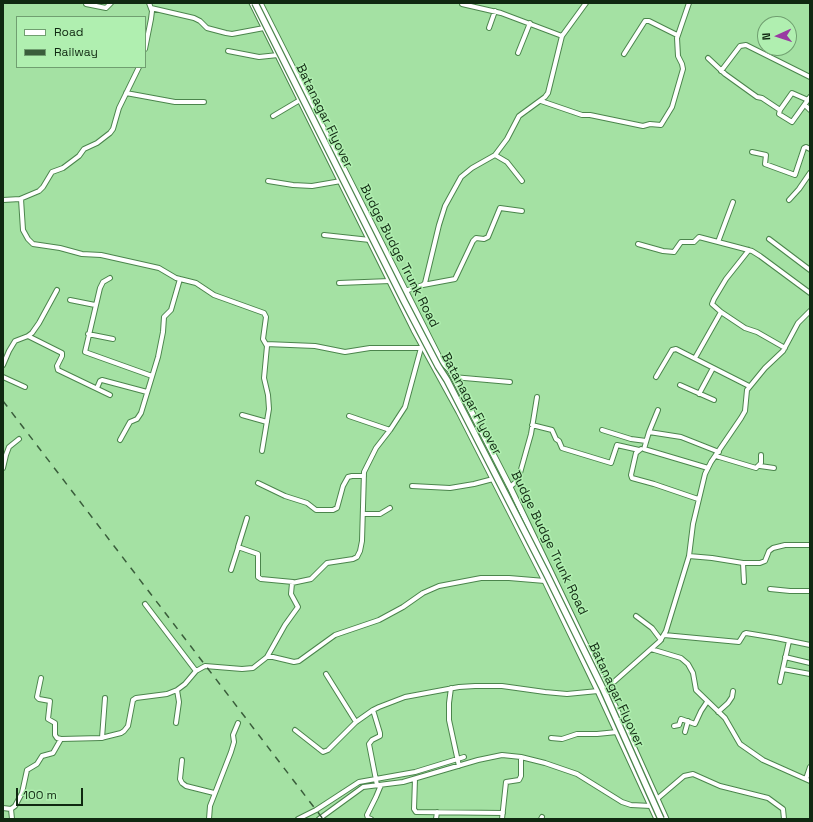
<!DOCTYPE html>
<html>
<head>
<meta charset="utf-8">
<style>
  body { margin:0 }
  #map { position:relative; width:813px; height:822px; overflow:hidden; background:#a4e1a3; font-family:"Space Grotesk",sans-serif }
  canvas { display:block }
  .frame { position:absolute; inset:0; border:4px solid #102811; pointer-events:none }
  .legend { position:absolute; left:16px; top:16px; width:130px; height:52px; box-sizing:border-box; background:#b0efb0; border:1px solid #709f70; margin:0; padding:5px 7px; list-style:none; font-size:12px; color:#102811 }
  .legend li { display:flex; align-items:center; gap:8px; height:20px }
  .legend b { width:20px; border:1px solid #709f70 }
  .north { position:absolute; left:757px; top:16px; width:40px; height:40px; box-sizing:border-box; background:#b0efb0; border:1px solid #709f70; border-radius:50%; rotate:267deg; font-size:11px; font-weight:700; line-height:16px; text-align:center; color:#102811 }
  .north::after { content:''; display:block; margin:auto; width:14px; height:18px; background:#993aa2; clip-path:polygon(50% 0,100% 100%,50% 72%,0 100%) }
  .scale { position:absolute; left:16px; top:788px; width:67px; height:18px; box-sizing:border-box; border:2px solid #102811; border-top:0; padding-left:5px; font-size:12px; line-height:14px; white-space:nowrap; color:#102811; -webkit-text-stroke:3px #b0efb0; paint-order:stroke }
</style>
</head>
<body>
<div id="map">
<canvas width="813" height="822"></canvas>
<div class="frame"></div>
<ul class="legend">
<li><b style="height:5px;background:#fff"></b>Road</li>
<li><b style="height:5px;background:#3a5d3b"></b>Railway</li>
</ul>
<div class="north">N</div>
<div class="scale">100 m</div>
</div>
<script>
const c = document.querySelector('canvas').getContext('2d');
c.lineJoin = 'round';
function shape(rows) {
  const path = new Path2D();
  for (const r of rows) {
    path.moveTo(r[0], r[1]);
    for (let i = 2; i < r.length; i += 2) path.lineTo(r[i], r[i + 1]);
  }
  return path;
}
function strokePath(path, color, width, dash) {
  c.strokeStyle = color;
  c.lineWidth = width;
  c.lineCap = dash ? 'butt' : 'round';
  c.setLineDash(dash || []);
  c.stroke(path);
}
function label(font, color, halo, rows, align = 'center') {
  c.font = font + ' "Space Grotesk",sans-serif';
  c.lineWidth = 3;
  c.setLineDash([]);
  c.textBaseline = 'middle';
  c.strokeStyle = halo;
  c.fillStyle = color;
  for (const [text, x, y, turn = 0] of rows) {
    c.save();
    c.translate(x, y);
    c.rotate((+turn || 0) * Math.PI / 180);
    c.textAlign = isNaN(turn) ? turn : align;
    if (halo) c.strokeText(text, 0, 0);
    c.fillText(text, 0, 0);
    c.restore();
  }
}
const minor = shape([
  [86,4,106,8,111,3],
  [462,4,501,13,562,36],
  [151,8,194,18,200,21,207,28,226,33,232,34,264,28],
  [489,28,495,11],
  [145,49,151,19,152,11,149,3],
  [228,51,259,57,278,55],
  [518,53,530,23],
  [624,54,645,21,649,21,677,35],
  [708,58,725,74,757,97,762,98,780,110,779,114,792,122,810,97],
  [721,71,740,46,746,45,810,77],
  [126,93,175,102,204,102],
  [541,101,582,115,590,115,643,126,650,124,661,125,672,107,683,69,682,64,678,56,677,38,689,3],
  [805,105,810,110],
  [780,110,792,93,808,100],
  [273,116,300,100],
  [752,152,766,155,765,164,795,175,804,148,806,147,810,149],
  [495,155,507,162,522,181],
  [268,181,293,185,312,186,341,181],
  [21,199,23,230,28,239,33,244,60,248,82,254,101,255,159,268,176,278,196,283,214,295,264,313,266,317,263,339,267,346,264,378,268,395,269,409,262,451],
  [3,200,20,199,39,191,43,187,52,172,63,168,79,156,84,149,97,143,110,133,113,129,119,108,139,67],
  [789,200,799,189,810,173],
  [324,235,370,240],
  [769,239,810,270],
  [718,242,733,202],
  [638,244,663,251,674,252,681,242,694,242,699,237,741,248,752,251,760,256,810,293],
  [749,250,726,279,714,299,712,304,721,312,745,328,757,332,785,348],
  [110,278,103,282,100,288,85,352,152,376],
  [339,283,390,281],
  [423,285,455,279,473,241,476,238,484,239,488,237,500,208,522,211],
  [405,291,423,285,425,283,439,225,445,206,461,177,472,168,495,155,507,139,519,116,545,97,548,93,562,36,586,3],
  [70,300,95,305],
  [88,334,113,339],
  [28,336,32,333,39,323,57,290],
  [266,344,315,346,345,352,370,348,422,348],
  [695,358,721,312],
  [3,365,9,351,15,341,28,336,62,353,62,356,57,366,58,370,110,395],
  [3,377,25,387],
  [453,377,510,382],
  [656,377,672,350,676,349,749,386],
  [680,385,714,400],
  [97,388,100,381,102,380,147,392],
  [699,394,713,368],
  [658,410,649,432,644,449,708,468],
  [242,415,267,422],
  [349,416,390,430],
  [532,425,552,430,556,439,559,441,562,448,565,449,611,463,617,445,639,450],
  [602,430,631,439,646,441],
  [649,432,681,437,719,452],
  [120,440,130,422,137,419,141,413,158,357,163,332,164,317,171,310,180,279],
  [641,449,636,453,631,475,632,478,654,484,698,499],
  [716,456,756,468,761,463,761,455],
  [760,466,774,468],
  [3,468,6,455,9,447,19,439],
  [258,483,285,496,307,503,316,510,333,510,337,508,343,486,348,477,352,476,364,476],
  [412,486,450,488,474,484,493,479],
  [510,487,517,481,520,473,531,434,537,397],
  [363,514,380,514,390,508],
  [247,518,238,547,258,554,258,577,261,579,293,582],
  [689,556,712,558,743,563,760,563,765,561,769,551,773,548,785,545,810,545],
  [743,563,744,582],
  [231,570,238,548],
  [770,589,790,591,810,591],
  [145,604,196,671],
  [636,616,652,628,661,640],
  [664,635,739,642,744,634,746,633,776,638,810,645],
  [651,649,681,658,688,664,693,673,696,690,725,718,740,744,763,760,810,781],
  [267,657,285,625,298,607,291,594,292,583,311,579,327,563,353,559,357,557,360,551,362,541,364,472,376,448,390,430,405,407,421,348],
  [785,657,810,663],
  [783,669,810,674],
  [326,674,356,722],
  [41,678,37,697,39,699,50,701,48,719,55,723,55,735,57,738,61,739],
  [780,682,789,641],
  [451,688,449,703,449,720,459,766],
  [373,710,380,733,380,736,372,740,369,744,377,785],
  [718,712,728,703,732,697,733,691],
  [176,723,179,702,177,690],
  [674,726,679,725,681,719,695,724,701,711,707,702],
  [295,730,323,752,328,750,356,722,373,710,379,707,405,697,459,687,475,686,502,686,545,692,567,694,598,691,607,688,660,641,666,631,689,556,693,524,705,474,711,462,741,418,745,411,747,390,765,368,783,351,798,323,810,311],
  [685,732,688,721],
  [102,738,105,698],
  [551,738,562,739,577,734,597,734,617,732],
  [182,760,180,779,182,783,186,786,214,793],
  [415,779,414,809,416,812,503,813],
  [806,779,810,767],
  [657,799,684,776,693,774,720,786,768,798,783,809,784,819],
  [3,808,11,809,15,806,22,793,27,770,37,764,42,756,53,753,61,739,101,738,121,733,124,731,128,726,133,700,136,698,167,694,177,690,185,684,196,671,205,666,242,669,253,668,267,657,273,657,294,662,299,661,335,635,379,620,403,607,423,593,439,586,481,578,509,578,545,581],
  [11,809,12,819],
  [209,819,210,806,231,752,234,742,233,735,238,723],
  [298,819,316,810,359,782,415,772,464,757],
  [319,819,363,787,403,782,478,760,502,755,521,757,545,763,577,774,622,802,631,805,651,806],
  [371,819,368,818,367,815,376,797,381,785],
  [436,819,437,812],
  [502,819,506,782,519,780,521,776,521,757],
  [541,819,542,817]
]);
const tertiary = shape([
  [252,3,414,330,459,412,545,581,598,691,657,819],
  [260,3,441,361,450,370,510,487,615,706,666,819]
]);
const rail = shape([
  [3,401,323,819]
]);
const secondaryBridge = shape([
  [255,3,404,301,438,366,447,380,547,575,603,689,661,819]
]);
const streetNames = [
  ["Batanagar Flyover",324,116,64],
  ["Budge Budge Trunk Road",399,256,63],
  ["Batanagar Flyover",471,404,62],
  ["Budge Budge Trunk Road",549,543,64],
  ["Batanagar Flyover",616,695,65]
];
strokePath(minor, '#4b854c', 6);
strokePath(tertiary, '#4b854c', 7);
strokePath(minor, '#fff', 4);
strokePath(tertiary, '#fff', 5);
strokePath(rail, '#3a5d3b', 1.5, [7, 7]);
strokePath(secondaryBridge, '#4b854c', 8, []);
strokePath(secondaryBridge, '#fff', 5.5);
label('13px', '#102811', '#b0efb0', streetNames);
</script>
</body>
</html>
